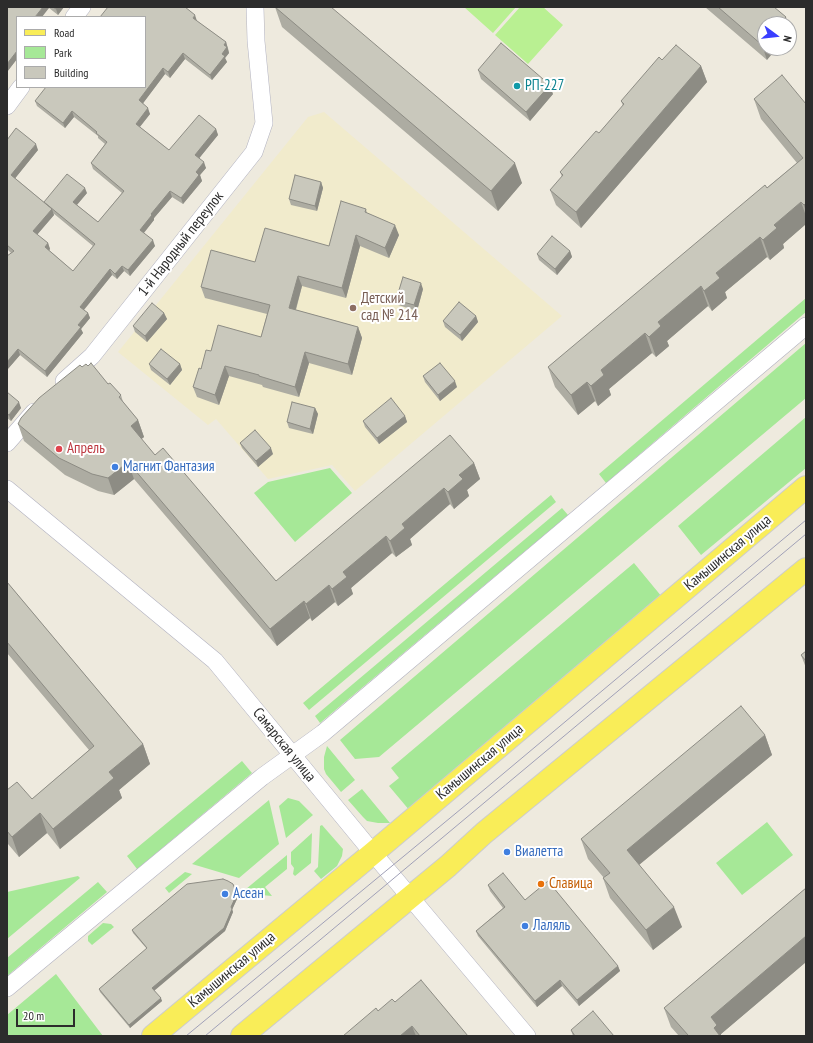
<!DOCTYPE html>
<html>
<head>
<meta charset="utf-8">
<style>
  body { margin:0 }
  #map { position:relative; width:813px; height:1043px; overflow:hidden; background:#eeeade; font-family:"PT Sans Narrow",sans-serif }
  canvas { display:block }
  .frame { position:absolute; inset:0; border:8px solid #2c2c2c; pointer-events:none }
  .legend { position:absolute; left:16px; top:16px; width:130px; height:72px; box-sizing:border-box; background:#fff; border:1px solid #ababab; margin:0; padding:5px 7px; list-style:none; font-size:12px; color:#2c2c2c }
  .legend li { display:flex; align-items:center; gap:8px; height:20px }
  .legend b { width:20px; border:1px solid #ababab }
  .north { position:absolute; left:757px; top:16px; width:40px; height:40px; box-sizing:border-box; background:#fff; border:1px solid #ababab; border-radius:50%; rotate:105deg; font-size:11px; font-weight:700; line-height:16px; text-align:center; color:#2c2c2c }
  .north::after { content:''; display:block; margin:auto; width:14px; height:18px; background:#3a3fff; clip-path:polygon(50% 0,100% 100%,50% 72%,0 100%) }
  .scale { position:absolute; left:16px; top:1009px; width:59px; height:18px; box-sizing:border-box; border:2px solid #2c2c2c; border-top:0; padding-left:5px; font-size:12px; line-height:14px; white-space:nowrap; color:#2c2c2c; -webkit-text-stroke:3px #fff; paint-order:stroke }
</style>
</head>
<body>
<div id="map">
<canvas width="813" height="1043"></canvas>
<div class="frame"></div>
<ul class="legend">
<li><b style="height:5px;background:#f9ed58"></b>Road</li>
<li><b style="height:11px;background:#a6e897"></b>Park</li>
<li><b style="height:11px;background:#c9c8bc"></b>Building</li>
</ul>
<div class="north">N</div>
<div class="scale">20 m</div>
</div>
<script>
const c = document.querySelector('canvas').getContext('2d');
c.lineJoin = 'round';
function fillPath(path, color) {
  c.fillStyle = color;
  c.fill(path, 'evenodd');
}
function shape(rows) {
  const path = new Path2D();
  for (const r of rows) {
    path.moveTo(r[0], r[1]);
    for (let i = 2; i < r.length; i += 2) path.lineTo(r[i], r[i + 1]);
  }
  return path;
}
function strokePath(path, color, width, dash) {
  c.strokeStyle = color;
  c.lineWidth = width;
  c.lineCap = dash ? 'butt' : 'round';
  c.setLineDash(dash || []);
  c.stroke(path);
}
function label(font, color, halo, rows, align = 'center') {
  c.font = font + ' "PT Sans Narrow",sans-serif';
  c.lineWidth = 4;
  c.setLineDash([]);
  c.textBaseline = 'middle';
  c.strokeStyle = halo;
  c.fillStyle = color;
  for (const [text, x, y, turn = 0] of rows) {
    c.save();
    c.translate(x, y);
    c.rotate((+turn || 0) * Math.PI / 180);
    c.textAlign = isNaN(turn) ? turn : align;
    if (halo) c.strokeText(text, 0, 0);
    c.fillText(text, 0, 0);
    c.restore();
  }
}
const education = shape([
  [324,112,562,316,355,491,332,465,268,479,216,419,208,425,118,352,308,117]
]);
const green = shape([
  [806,298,806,312,606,483,599,474],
  [806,343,806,398,379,757,355,759,340,740],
  [806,417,806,468,701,555,678,526],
  [330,468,352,493,295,542,254,493,268,482],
  [551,495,556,502,309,710,303,703],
  [562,508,568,515,320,723,315,716],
  [634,563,662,597,410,811,389,786,399,778,391,768],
  [327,746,355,780,341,792,326,774,324,769,324,757],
  [242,761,252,773,137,869,127,856],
  [362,789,390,823,378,823,367,821,363,817,348,800],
  [288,798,299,801,313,815,286,838,279,806],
  [269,800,279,844,239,878,192,864],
  [767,822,793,855,742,895,716,863],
  [322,825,343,849,342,856,337,866,321,879,314,871,318,867,320,826],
  [312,833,311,863,295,876,293,874,294,868,291,864,291,852],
  [287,855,287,869,265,887,272,896,250,894,246,889],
  [185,872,192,874,169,893,165,888],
  [78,876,80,878,7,939,7,892],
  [98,882,107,892,7,976,7,958],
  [103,923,111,924,114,927,92,945,88,941,88,936],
  [56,974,103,1036,7,1036,7,1015]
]);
const pitch = shape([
  [464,7,516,7,493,33],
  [520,7,543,7,563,25,528,64,495,35]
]);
const minor = shape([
  [74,17,82,7],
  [7,106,21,87],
  [64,381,92,356,254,152,264,123,256,41,255,7],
  [7,443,34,412],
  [7,489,215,661,373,853,527,1036],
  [7,988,262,777,323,733,806,326]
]);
const primary = shape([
  [153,1036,373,853,806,487],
  [242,1036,448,866,484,833,806,569]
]);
const tram = shape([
  [186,1036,467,804,806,520],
  [205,1036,806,534]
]);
const wall = shape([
  [7,7,64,7,58,15,49,8,17,17,17,59,7,72],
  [275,7,522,183,498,211,282,27],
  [705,7,774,7,767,60],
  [145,17,197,21,226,42,228,48,229,53,225,58,227,62,212,80,185,59,170,78,165,74,143,103,150,114,140,127,169,150,216,129,218,135,199,158,206,168,200,175,202,181,183,204,172,197,154,218,154,220,144,233,155,246,130,276,124,271,117,279,112,275,84,310,88,313,90,318,81,329,83,333,47,377,20,355,7,370,7,256,11,253,7,249,7,140,38,150,15,178,45,203,87,193,77,205,98,222,122,193,93,169,91,163,105,144,98,138,98,136,74,117,65,128,37,106,35,101],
  [53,213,93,246,73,271,49,250,50,249,48,243,37,235,54,215],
  [701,66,707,82,581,228,556,205,550,190,562,177,560,172,599,133,623,106,621,101],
  [478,70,553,94,530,121,481,79],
  [754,99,806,104,806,224,783,244,784,248,770,260,767,257,725,292,727,298,712,311,708,306,667,341,669,346,656,357,652,353,609,389,611,395,598,406,595,401,578,415,555,387,548,367,797,163,761,119],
  [321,182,323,188,317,211,291,205,289,199],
  [366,209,367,213,399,235,389,258,360,246,346,298,302,286,296,310,358,327,362,338,352,375,309,363,299,397,263,387,262,385,229,376,219,405,197,397,193,387,201,369,211,351,261,337,267,314,205,298,201,287,255,262,329,246],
  [570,251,572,257,557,275,539,260,537,254],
  [423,289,417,311,398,305,396,300],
  [164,313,167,319,147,342,135,332,133,326],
  [476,316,478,322,462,341,445,327,443,321],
  [149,364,180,364,182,370,170,385,151,370],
  [88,366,121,395,123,402,138,420,144,437,141,439,155,455,276,581,474,463,480,479,467,490,469,496,454,509,450,504,410,539,412,545,396,557,392,553,351,588,353,594,338,606,335,602,312,621,310,618,277,646,134,479,114,495,98,491,65,475,24,441,18,424,82,367],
  [423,376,457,387,440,401,425,382],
  [7,392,21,408,11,421,7,418],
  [315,408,318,414,313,434,289,428,287,422],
  [405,416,407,422,379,444,365,427,363,421],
  [240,443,273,454,258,467,242,448],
  [7,582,143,744,150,764,119,790,122,798,60,849,47,833,19,857,8,844,7,845,7,790,32,799,89,750,7,653],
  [806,651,806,668,801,655],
  [765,735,772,755,639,865,682,927,653,950,610,898,603,878,604,878,588,859,581,839],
  [488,885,525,900,618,966,620,971,579,1006,562,986,537,1007,478,936,476,931,503,908,490,891],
  [806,888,806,962,721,1034,721,1036,679,1036,671,1027,664,1008],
  [236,892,237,899,232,909,233,912,225,931,154,990,162,1001,130,1028,100,992,99,989,147,949,133,933,132,930],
  [395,1002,468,1036,343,1036,378,1011],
  [571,1030,614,1036,573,1036]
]);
const shadedWall = shape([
  [43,7,49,7,49,8,42,17,35,17],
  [58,7,64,7,58,15,56,9],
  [195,15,197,21,195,23,193,18],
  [786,17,788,24,779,24],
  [789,26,791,32,789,35],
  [765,41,765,48,777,48,767,60,762,45],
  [226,42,229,53,225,58,227,62,212,80,210,75,222,54,224,45],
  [17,51,17,59,7,72,7,64],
  [183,53,185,59,170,78,168,72],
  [701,66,707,82,581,228,576,212],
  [163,68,165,74,141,106,139,100],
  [550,85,553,94,530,121,526,112],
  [148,108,150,114,138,129,136,124],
  [72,111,74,117,65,128,63,123],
  [216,129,218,135,197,161,195,155],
  [36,144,38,150,13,181,11,175],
  [204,162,206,168,200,175,202,181,183,204,181,198,196,172],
  [515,163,522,183,498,211,491,191],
  [321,182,323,188,317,211,315,206],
  [85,188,87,193,75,207,73,202],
  [170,191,172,197,154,218,154,220,142,235,140,230,151,214],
  [801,202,806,216,806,224,783,244,784,248,770,260,763,240,774,225],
  [806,203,806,212,804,205],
  [52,209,54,215,35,237,33,231],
  [395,225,399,235,389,258,385,248],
  [356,235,360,246,346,298,342,288],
  [760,237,767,257,725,292,727,298,712,311,704,291,716,273],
  [153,240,155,246,130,276,128,270],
  [48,243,50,249,47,253,45,247],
  [570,251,572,257,557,275,555,269],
  [122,266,124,271,117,279,115,274],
  [110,269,112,275,82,312,80,307],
  [298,276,302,286,293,319,289,308],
  [421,283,423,289,417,311,414,305],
  [701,286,708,306,667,341,669,346,656,357,649,337,658,322],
  [88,313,90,318,81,329,83,333,47,377,45,371,78,325],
  [164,313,167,319,147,342,145,336],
  [476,316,478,322,462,341,460,335],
  [358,327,362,338,352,375,348,364],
  [645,333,652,353,609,389,611,395,598,406,591,386,601,370],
  [18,349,20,355,7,370,7,362],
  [305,352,309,363,299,397,295,387],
  [180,364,182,370,170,385,167,379],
  [225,366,229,376,219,405,215,395],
  [455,381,457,387,440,401,438,395],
  [587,382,595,401,578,415,571,395],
  [19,402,21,408,11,421,9,415],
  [315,408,318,414,313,434,310,429],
  [405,416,407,422,379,444,377,438],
  [138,420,144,437,137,443,131,426],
  [271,448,273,454,258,467,256,461],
  [128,462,134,479,114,495,108,478],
  [474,463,480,479,467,490,469,496,454,509,448,492,459,475],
  [444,488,450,504,410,539,412,545,396,557,390,541,402,524],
  [386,536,392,553,351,588,353,594,338,606,332,589,343,572],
  [329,585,335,602,312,621,306,604],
  [304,601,310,618,277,646,270,629],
  [765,735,772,755,634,869,627,850],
  [143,744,150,764,119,790,122,798,60,849,53,829,109,772],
  [40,813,47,833,19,857,12,837],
  [235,889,236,892,237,899,232,910,231,907],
  [674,907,682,927,653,950,646,930],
  [232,909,233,912,225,931,154,991,152,988],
  [806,936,806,962,721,1034,721,1036,717,1036,711,1017],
  [618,966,620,971,579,1006,577,1000],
  [560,980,562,986,537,1007,535,1001],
  [161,998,162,1001,130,1028,129,1025],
  [412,1026,416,1036,400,1036]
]);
const building = shape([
  [7,7,43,7,35,17,17,17,17,51,7,64,7,7],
  [53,7,58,7,56,9,53,7],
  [108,7,185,7,195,15,193,18,226,42,224,45,227,47,222,54,225,56,210,75,183,53,168,72,163,68,139,100,148,108,136,124,169,150,199,115,216,129,195,155,204,162,196,172,199,175,181,198,170,191,151,214,152,215,140,230,153,240,128,270,122,266,115,274,110,269,80,307,88,313,78,325,81,327,45,371,18,349,7,362,7,256,14,251,7,245,7,140,16,128,36,144,11,175,52,209,33,231,48,243,45,247,73,271,95,244,44,202,67,174,85,188,73,202,98,222,124,191,91,163,107,142,96,133,97,132,72,111,63,123,35,101,46,87,145,87,145,17,100,17,108,7],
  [275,7,331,7,515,163,491,191,275,7],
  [718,7,774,7,786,17,779,24,765,24,765,41,762,45,718,7],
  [501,43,550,85,526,112,478,70,501,43],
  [676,45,701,66,576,212,550,190,563,175,560,172,596,131,599,133,624,104,621,101,659,57,662,60,676,45],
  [782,75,806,104,806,203,804,205,801,202,774,225,777,228,763,240,760,237,716,273,720,278,704,291,701,286,658,322,661,326,649,337,645,333,601,370,604,375,591,386,587,382,571,395,548,367,765,185,767,188,803,158,754,99,782,75],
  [295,175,321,182,315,206,289,199,295,175],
  [341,201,366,209,365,212,395,225,385,248,356,235,342,288,298,276,289,308,358,327,348,364,305,352,295,387,259,376,259,375,225,366,215,395,193,387,199,368,201,369,206,350,211,351,218,325,261,337,270,305,201,287,211,250,255,262,265,228,329,246,341,201],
  [552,236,570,251,555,269,537,254,552,236],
  [403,277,421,283,414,305,396,300,403,277],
  [459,302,476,316,460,335,443,321,459,302],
  [152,303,164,313,145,336,133,326,152,303],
  [161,349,180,364,167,379,149,364,161,349],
  [91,363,108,384,110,383,121,395,119,397,138,420,131,426,155,455,163,448,276,581,450,435,474,463,459,475,463,479,448,492,444,488,402,524,405,528,390,541,386,536,343,572,347,577,332,589,329,585,306,604,304,601,270,629,128,462,108,478,92,474,59,458,18,424,21,418,39,398,80,365,82,367,86,364,88,366,91,363],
  [440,363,455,381,438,395,423,376,440,363],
  [7,392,19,402,9,415,7,414,7,392],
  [391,398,405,416,377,438,363,421,391,398],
  [292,402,315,408,310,429,287,422,292,402],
  [255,430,271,448,256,461,240,443,255,430],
  [7,582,143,744,109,772,114,778,53,829,40,813,12,837,7,831,7,790,17,782,32,799,94,746,7,642,7,582],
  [806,651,806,661,801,655,806,651],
  [741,706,765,735,627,850,674,907,646,930,603,878,610,873,581,839,741,706],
  [503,873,525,900,548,881,618,966,577,1000,560,980,535,1001,476,931,505,907,488,885,503,873],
  [223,879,228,881,233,884,235,889,236,896,231,907,232,909,224,928,152,988,161,998,129,1025,99,989,147,948,132,930,187,884,223,879],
  [806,888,806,936,711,1017,717,1025,714,1028,720,1036,687,1036,688,1035,664,1008,806,888],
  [421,980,468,1036,420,1036,412,1026,400,1036,343,1036,376,1008,378,1011,392,999,395,1002,421,980],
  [593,1011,614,1036,575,1036,571,1030,593,1011]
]);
const markers = [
  [517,86,4,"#0f9aa8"],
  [353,308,4,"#8d6e63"],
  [59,449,4,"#e0444e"],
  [115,467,4,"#3f7fe0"],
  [507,852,4,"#3f7fe0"],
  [541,884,4,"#e8710a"],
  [225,894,4,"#3f7fe0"],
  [525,926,4,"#3f7fe0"]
];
const cultureNames = [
  ["РП-227",525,86]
];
const streetNames = [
  ["1-й Народный переулок",181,244,-52],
  ["Камышинская улица",728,553,-40],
  ["Самарская улица",284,745,51],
  ["Камышинская улица",480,762,-40],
  ["Камышинская улица",232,970,-40]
];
const educationNames = [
  ["Детский",361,299],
  ["сад № 214",361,316]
];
const healthNames = [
  ["Апрель",67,449]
];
const shopNames = [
  ["Магнит Фантазия",123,467],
  ["Виалетта",515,852],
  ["Асеан",233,894],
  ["Лаляль",533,926]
];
const foodNames = [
  ["Славица",549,884]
];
fillPath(education, '#f1ebcc');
fillPath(green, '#a6e897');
fillPath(pitch, '#b9f092');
strokePath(minor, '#b2b2c0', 18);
strokePath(primary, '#ccc', 24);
strokePath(minor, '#fff', 17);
strokePath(primary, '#f9ed58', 22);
strokePath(tram, '#a0a0b7', 1);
fillPath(wall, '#adaca2');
fillPath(shadedWall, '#8d8c84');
fillPath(building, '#c9c8bc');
strokePath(building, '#8d8c84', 1);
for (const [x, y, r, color] of markers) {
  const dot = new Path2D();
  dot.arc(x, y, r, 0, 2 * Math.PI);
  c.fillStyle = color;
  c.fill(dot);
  strokePath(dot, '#fff', 1.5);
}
label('15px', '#0d838f', '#fff', cultureNames, 'left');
label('15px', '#2c2c2c', '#fff', streetNames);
label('15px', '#785e54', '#fff', educationNames, 'left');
label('15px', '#be3a42', '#fff', healthNames, 'left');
label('15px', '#366cbe', '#fff', shopNames, 'left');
label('15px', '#c56008', '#fff', foodNames, 'left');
</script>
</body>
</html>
